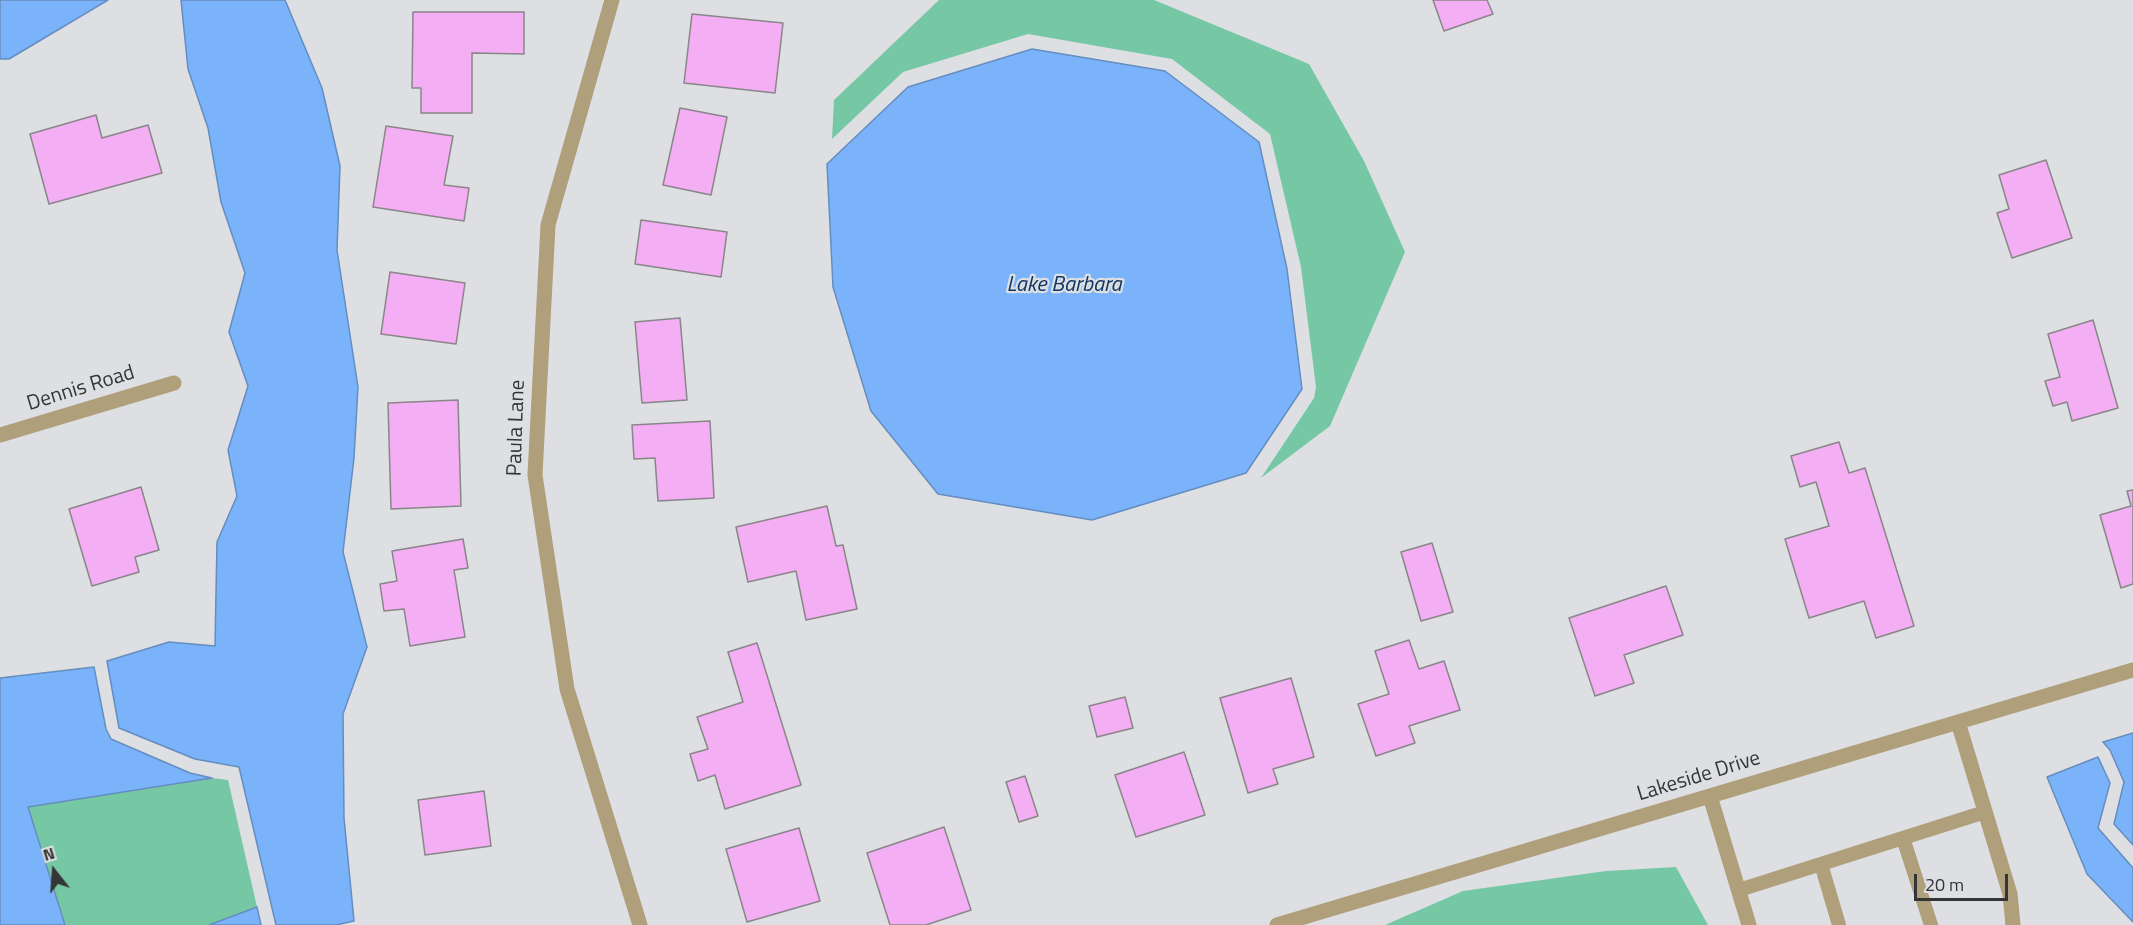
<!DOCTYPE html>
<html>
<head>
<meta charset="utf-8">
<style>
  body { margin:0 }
  #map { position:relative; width:2133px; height:925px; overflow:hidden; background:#dddfe3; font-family:"Titillium Web",sans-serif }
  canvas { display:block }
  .north { position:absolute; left:24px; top:841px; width:60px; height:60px; -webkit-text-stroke:4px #dddfe3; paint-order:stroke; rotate:343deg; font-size:16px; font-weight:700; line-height:24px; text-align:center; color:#343536 }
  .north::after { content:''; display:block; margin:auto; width:21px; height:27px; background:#343536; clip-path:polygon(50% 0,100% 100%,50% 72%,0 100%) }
  .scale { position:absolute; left:1914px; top:874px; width:94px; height:27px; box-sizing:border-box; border:3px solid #343536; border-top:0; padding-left:8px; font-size:18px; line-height:21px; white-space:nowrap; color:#343536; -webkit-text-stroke:4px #dddfe3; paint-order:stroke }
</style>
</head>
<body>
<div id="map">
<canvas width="2133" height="925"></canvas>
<div class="north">N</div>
<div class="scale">20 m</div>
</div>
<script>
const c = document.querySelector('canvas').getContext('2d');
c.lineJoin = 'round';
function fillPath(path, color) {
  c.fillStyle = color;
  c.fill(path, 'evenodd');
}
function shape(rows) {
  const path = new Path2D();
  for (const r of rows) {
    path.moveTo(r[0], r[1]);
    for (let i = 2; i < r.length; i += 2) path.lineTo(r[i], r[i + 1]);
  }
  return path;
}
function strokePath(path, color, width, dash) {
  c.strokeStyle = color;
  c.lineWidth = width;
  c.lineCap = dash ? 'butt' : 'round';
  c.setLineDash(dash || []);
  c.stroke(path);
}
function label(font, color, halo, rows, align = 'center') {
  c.font = font + ' "Titillium Web",sans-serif';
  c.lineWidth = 4.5;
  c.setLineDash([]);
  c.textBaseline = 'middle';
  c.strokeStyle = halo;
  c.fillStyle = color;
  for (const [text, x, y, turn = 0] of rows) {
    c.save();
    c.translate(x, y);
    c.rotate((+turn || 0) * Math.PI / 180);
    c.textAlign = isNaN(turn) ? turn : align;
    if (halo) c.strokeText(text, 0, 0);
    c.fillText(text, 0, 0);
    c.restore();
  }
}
const green = shape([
  [939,0,1154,0,1309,64,1364,161,1405,252,1330,426,1261,478,1314,398,1316,387,1301,267,1270,134,1172,59,1028,34,903,72,832,139,834,100],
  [212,778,228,780,257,907,209,925,65,925,28,807],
  [1676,867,1708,925,1385,925,1463,891,1606,871]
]);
const water = shape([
  [0,0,108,0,9,59,0,59,0,0],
  [181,0,285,0,322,88,340,166,337,250,358,387,354,458,343,552,367,647,343,714,344,818,354,921,336,925,276,925,239,767,195,759,119,728,107,661,169,642,215,646,217,542,237,496,228,450,248,386,229,332,245,273,221,202,208,128,188,69,181,0],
  [1032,49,1165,71,1259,142,1287,269,1302,389,1246,473,1092,520,938,494,871,411,833,287,827,164,908,87,1032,49],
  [94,667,106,729,111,739,190,773,212,778,28,807,65,925,0,925,0,678,94,667],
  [2133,733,2133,845,2114,824,2124,782,2110,750,2103,742,2133,733],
  [2098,757,2110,783,2098,828,2133,868,2133,922,2087,874,2047,777,2098,757],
  [257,907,261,925,209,925,257,907]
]);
const building = shape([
  [1433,0,1487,0,1493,14,1444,31,1433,0],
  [413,12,524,12,524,54,472,53,472,113,421,113,421,88,412,88,413,12],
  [692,14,783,23,775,93,684,83,692,14],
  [680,108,727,117,711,195,663,185,680,108],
  [96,115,102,138,148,125,162,173,49,204,30,134,96,115],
  [386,126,453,136,444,185,469,188,464,221,373,207,386,126],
  [2046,160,2072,238,2012,258,1997,213,2009,209,1999,175,2046,160],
  [641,220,727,232,721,277,635,264,641,220],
  [390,272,465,283,456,344,381,334,390,272],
  [680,318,687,400,642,403,635,322,680,318],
  [2093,320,2118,408,2072,421,2067,402,2053,406,2045,381,2060,377,2048,334,2093,320],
  [458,400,461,506,391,509,388,403,458,400],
  [710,421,714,498,658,501,655,458,634,459,632,425,710,421],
  [1839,442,1849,473,1865,468,1914,626,1876,638,1864,601,1809,618,1785,539,1829,526,1816,482,1800,487,1791,456,1839,442],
  [141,487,159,550,135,557,139,572,92,586,69,509,141,487],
  [2133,490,2133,584,2121,588,2100,515,2131,506,2127,491,2133,490],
  [827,506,836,546,843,545,857,609,806,620,796,571,748,582,736,527,827,506],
  [463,539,468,568,454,570,465,637,410,646,404,609,384,611,380,584,397,581,392,551,463,539],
  [1432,543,1453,612,1421,621,1401,552,1432,543],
  [1666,586,1683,635,1624,655,1634,683,1595,696,1569,618,1666,586],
  [1409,640,1419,669,1444,661,1460,710,1409,726,1415,743,1376,756,1358,704,1389,694,1375,651,1409,640],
  [757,643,801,785,725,809,715,775,698,781,690,754,708,749,697,717,743,702,728,652,757,643],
  [1291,678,1314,757,1273,769,1278,784,1248,793,1220,698,1291,678],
  [1125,697,1133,728,1097,737,1089,706,1125,697],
  [1184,752,1205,815,1136,837,1115,775,1184,752],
  [1025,776,1038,816,1019,822,1006,782,1025,776],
  [484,791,491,846,425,855,418,800,484,791],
  [944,827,971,910,926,925,890,925,867,853,944,827],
  [799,828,820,901,747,922,726,849,799,828]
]);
const service = shape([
  [1903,838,1931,925],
  [1821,864,1839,925],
  [1739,890,1985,812]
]);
const minor = shape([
  [612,0,548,225,535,475,567,689,640,925],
  [0,435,174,383],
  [1958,722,2010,894,2013,925],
  [1710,796,1749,925],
  [1277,925,2133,670]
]);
const streetNames = [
  ["Dennis Road",81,389,-17],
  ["Paula Lane",517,428,-88],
  ["Lakeside Drive",1699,777,-17]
];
const waterNames = [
  ["Lake Barbara",1064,286]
];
fillPath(green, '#76c8a4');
fillPath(water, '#7ab3fa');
strokePath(water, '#658dbf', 1.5);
fillPath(building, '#f4aef3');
strokePath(building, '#898689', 1.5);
strokePath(service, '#af9f7a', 14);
strokePath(minor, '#af9f7a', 15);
label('21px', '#343536', '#dddfe3', streetNames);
label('italic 22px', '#103663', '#dddfe3', waterNames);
</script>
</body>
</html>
